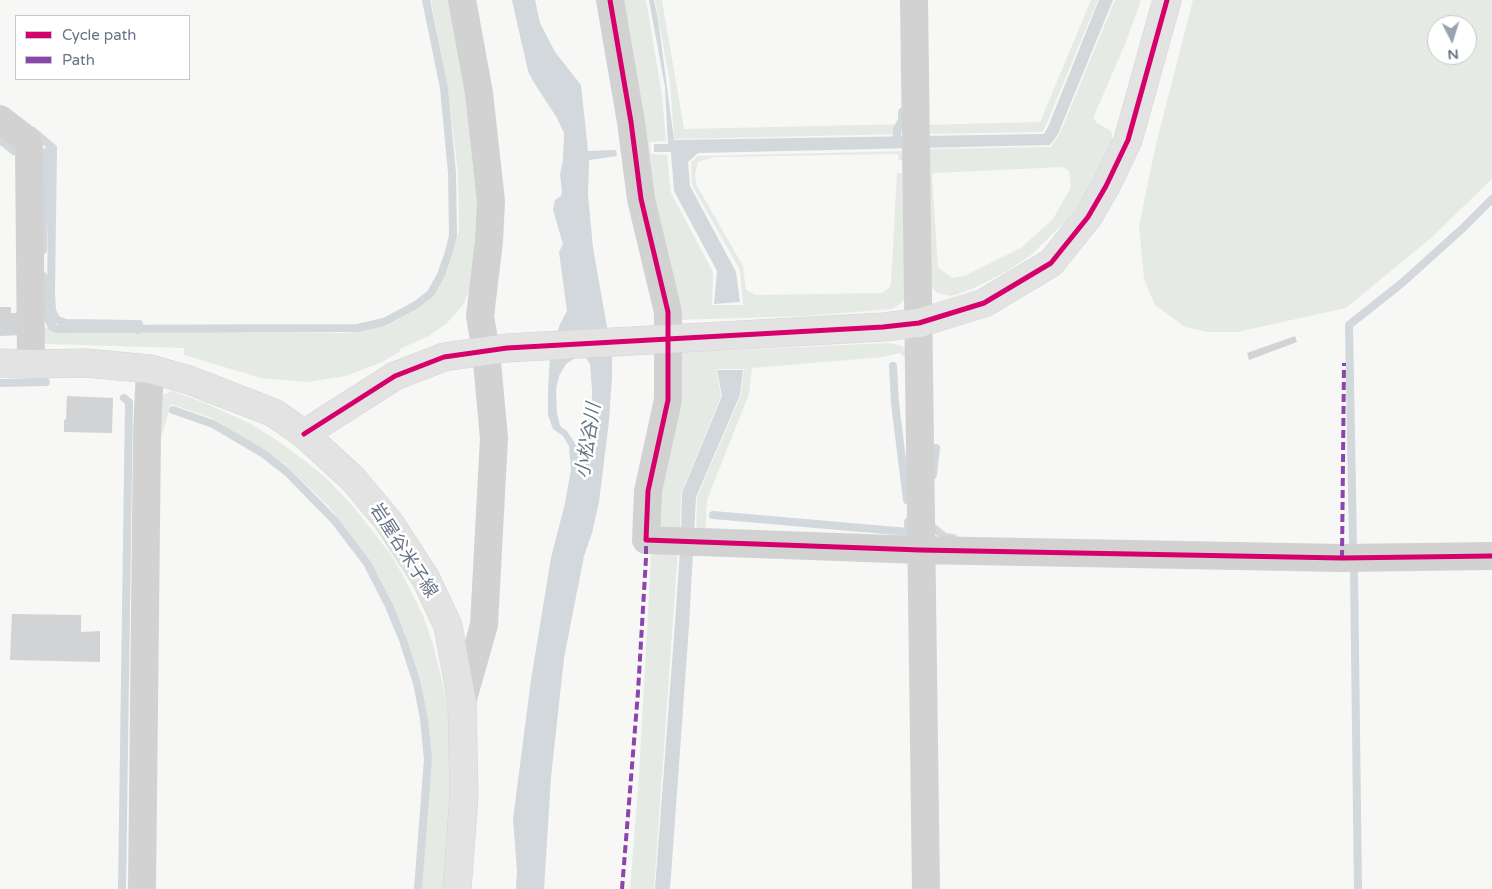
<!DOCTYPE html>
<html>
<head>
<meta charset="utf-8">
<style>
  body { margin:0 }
  #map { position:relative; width:1492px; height:889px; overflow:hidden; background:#f7f7f6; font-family:"Varela Round",sans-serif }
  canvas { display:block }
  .legend { position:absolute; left:15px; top:15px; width:175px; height:65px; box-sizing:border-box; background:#fff; border:1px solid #c2c8cf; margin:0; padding:6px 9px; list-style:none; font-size:15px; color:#677587 }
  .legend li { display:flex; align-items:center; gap:10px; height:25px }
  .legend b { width:25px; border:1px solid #c2c8cf }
  .north { position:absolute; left:1427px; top:15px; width:50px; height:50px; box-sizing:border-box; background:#fff; border:1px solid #c2c8cf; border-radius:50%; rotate:175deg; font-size:14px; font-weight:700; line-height:20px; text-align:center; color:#677587 }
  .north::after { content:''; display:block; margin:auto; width:18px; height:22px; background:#99a2ae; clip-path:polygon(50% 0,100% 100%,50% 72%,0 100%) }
</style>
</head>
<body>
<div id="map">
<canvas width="1492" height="889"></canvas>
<ul class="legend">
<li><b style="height:6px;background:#d6006c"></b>Cycle path</li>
<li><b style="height:6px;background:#8e44ad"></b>Path</li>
</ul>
<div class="north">N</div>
</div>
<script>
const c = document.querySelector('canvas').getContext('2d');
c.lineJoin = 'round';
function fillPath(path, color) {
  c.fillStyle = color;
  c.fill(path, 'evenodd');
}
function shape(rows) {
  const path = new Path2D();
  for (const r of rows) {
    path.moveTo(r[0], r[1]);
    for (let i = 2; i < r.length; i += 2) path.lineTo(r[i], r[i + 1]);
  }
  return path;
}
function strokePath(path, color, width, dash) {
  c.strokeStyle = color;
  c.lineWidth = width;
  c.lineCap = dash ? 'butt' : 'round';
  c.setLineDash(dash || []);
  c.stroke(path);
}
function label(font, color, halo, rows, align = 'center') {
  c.font = font + ' "Varela Round","Noto Sans JP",sans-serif';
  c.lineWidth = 5;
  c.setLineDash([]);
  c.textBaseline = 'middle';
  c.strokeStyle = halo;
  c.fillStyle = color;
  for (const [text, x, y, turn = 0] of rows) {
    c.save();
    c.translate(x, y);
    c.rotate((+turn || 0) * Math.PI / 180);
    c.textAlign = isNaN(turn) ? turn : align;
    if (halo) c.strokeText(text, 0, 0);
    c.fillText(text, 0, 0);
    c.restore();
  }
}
const green = shape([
  [431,0,458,0,480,143,476,274,463,305,447,323,429,336,400,349,399,352,382,362,346,376,306,382,261,378,184,355,184,348,47,344,41,341,40,275,45,327,53,331,347,333,386,326,419,308,436,293,444,278,453,254,459,230,458,173,448,90],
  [618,0,646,0,662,95,666,141,650,142,651,154,667,155,671,193,713,272,712,305,743,305,740,270,692,185,691,162,698,156,907,151,907,160,899,160,898,154,714,157,698,162,695,175,696,184,743,266,746,290,756,295,882,293,889,288,891,282,897,173,907,173,905,298,900,304,892,309,806,316,675,320],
  [655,0,662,0,684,129,907,124,907,134,674,139,670,83],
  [1091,0,1098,0,1043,132,923,134,922,125,1040,122],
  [1115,0,1141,0,1126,42,1094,116,1094,119,1097,123,1110,130,1112,134,1112,141,1089,190,1068,219,1031,255,1006,272,976,287,958,294,950,296,937,293,929,284,923,149,1051,147,1060,133],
  [1063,167,1069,171,1071,187,1053,219,1021,248,964,276,952,278,938,267,932,175,934,173],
  [1193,0,1492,0,1492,179,1432,237,1346,308,1237,332,1208,332,1185,327,1155,305,1144,279,1139,226,1156,144],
  [1437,25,1467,25,1467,55,1437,55],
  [886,343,900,345,903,347,907,350,911,364,900,353,884,357,752,368,749,394,707,500,705,539,696,539,697,497,741,395,744,369,716,369,721,396,681,494,680,538,661,535,652,507,676,353],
  [172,391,205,403,251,424,281,443,305,461,327,479,353,506,391,555,405,579,423,616,434,648,448,706,452,737,450,822,443,889,421,889,431,761,428,719,421,681,404,631,370,560,330,508,285,464,212,418,171,404,152,469,158,397],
  [678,549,654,889,630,889,639,777,651,556,653,552]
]);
const water = shape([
  [512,0,535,0,540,23,555,52,581,85,588,151,616,150,617,156,589,160,588,195,593,248,612,355,612,376,609,421,599,502,592,533,584,556,564,658,551,777,544,889,516,889,517,871,513,819,531,680,551,558,565,503,571,470,569,446,563,436,553,429,548,415,548,390,550,358,560,324,567,311,559,252,563,244,553,210,555,200,561,196,562,191,560,174,563,160,564,133,557,118,533,81,528,71],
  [575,358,586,358,590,364,592,389,592,403,589,417,576,445,567,431,560,426,557,413,556,389,559,376,566,364],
  [649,0,654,0,658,19,674,140,1044,134,1048,127,1099,0,1113,0,1058,134,1050,145,698,153,688,162,690,186,736,272,740,302,714,304,717,271,674,191,671,152,654,152,654,144,668,144,665,87],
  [717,370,743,370,740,395,696,497,689,626,670,889,655,889,675,623,681,537,682,493,722,396]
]);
const stream = shape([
  [33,131,53,148,51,292,52,311,57,320,66,323,139,324,138,330],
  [0,140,14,151],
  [897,142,897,129,902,120,902,112],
  [43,250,46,152],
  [43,276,47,316,52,327,56,329,357,328,384,322,416,305,431,293,441,275,449,252,453,236,452,173,444,88,426,0],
  [893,366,895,403,907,500],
  [0,383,46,382],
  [173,410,213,424,264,454,287,472,335,521,367,563,389,606,403,640,417,683,424,719,428,759,418,889],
  [933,475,936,448],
  [713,515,908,532,908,522],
  [930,521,930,525,945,537,953,538],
  [1353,547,1349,325,1402,283,1463,228,1492,199],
  [1354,571,1358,889],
  [122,889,129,402,124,398]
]);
const building = shape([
  [0,307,11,307,11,313,20,313,21,335,0,336],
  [1295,336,1297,342,1249,360,1247,353],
  [67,396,113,398,112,433,64,432,64,420,66,419],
  [12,614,81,615,81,632,100,631,100,662,10,660]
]);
const street = shape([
  [610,0,631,122,641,199,668,312,668,400,648,491,646,540,920,550,1342,558,1492,556],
  [914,0,926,889],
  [0,119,26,139,29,146,31,364],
  [462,702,484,625,494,438,486,351,480,316,489,241,491,201,479,93,462,0],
  [142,889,147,433,150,369]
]);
const secondary = shape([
  [0,363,31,364,86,363,150,369,189,380,274,413,304,434,353,479,389,522,426,579,448,626,462,702,464,796,457,889],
  [304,434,395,376,444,357,507,348,883,327,919,323,984,303,1051,263,1088,217,1106,186,1128,140,1167,0]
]);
const quiet = shape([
  [1342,558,1344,363],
  [622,889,638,692,646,558,646,540]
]);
const cycleway = shape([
  [610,0,631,122,641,199,668,312,668,400,648,491,646,540,920,550,1342,558,1492,556],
  [304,434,395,376,444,357,507,348,883,327,919,323,984,303,1051,263,1088,217,1106,186,1128,140,1167,0]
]);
const streetNames = [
  ["岩屋谷米子線",403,551,57]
];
const waterNames = [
  ["小松谷川",589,441,-81]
];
fillPath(green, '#e6eae4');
fillPath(water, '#d2d8db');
strokePath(stream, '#d2d8db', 8);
fillPath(building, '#d2d3d4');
strokePath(secondary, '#d3d4d5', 29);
strokePath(street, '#d2d2d3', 28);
strokePath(secondary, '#e3e3e4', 28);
strokePath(quiet, '#8e44ad', 4, [8, 4]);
strokePath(cycleway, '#d6006c', 5);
label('18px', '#677587', '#fff', streetNames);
label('italic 19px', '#637682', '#fff', waterNames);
</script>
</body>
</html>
